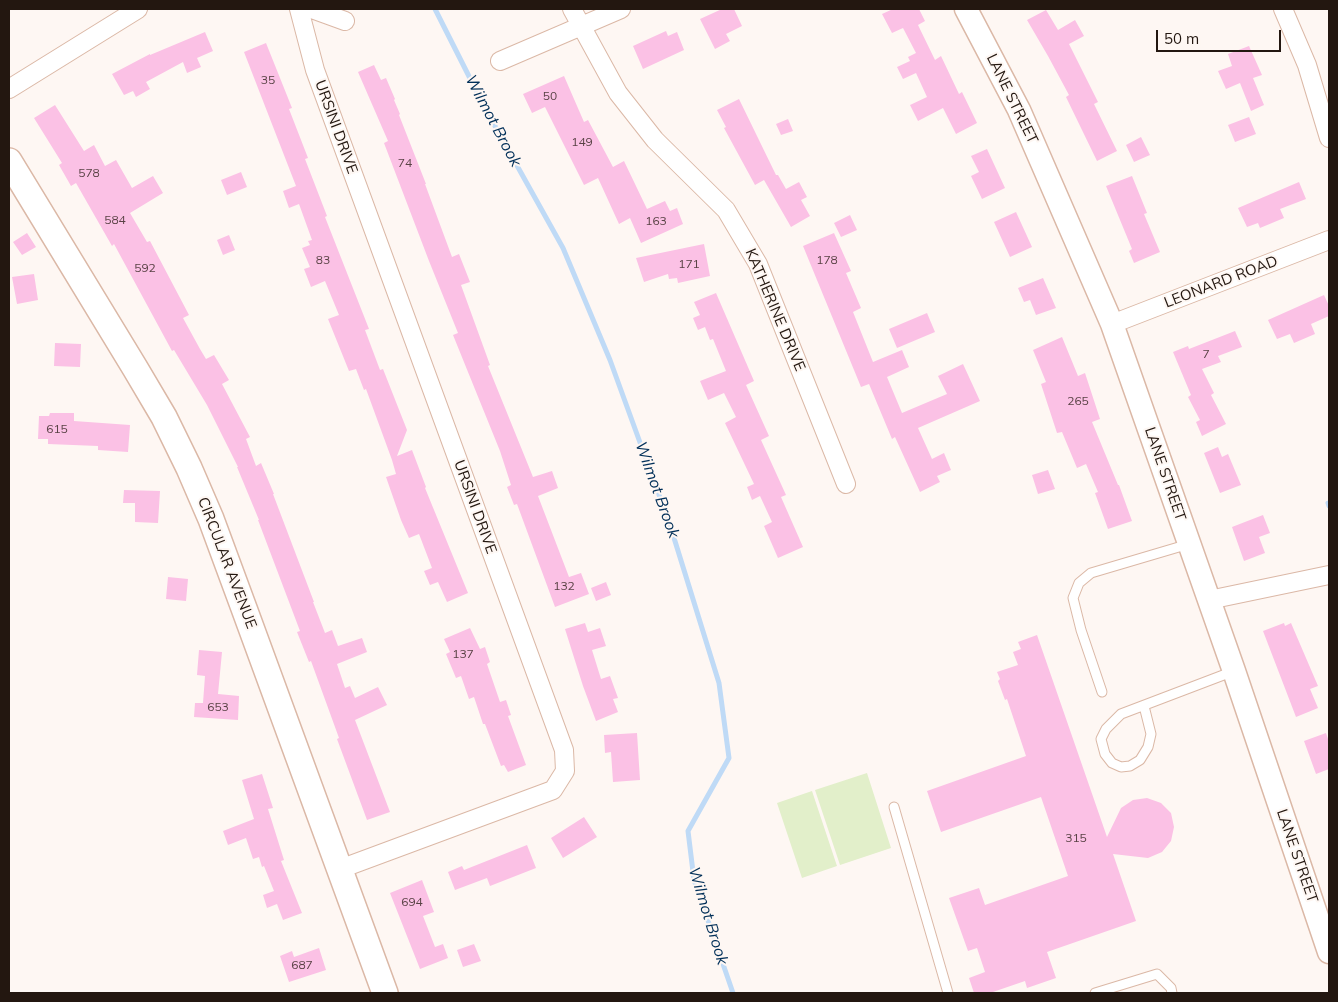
<!DOCTYPE html>
<html>
<head>
<meta charset="utf-8">
<style>
  body { margin:0 }
  #map { position:relative; width:1338px; height:1002px; overflow:hidden; background:#fef7f3; font-family:Mulish,sans-serif }
  canvas { display:block }
  .frame { position:absolute; inset:0; border:10px solid #231710; pointer-events:none }
  .scale { position:absolute; left:1156px; top:30px; width:125px; height:22px; box-sizing:border-box; border:2px solid #231710; border-top:0; padding-left:6px; font-size:15px; line-height:18px; white-space:nowrap; color:#231710; -webkit-text-stroke:4px #fef7f3; paint-order:stroke }
</style>
</head>
<body>
<div id="map">
<canvas width="1338" height="1002"></canvas>
<div class="frame"></div>
<div class="scale">50 m</div>
</div>
<script>
const c = document.querySelector('canvas').getContext('2d');
c.lineJoin = 'round';
function fillPath(path, color) {
  c.fillStyle = color;
  c.fill(path, 'evenodd');
}
function shape(rows) {
  const path = new Path2D();
  for (const r of rows) {
    path.moveTo(r[0], r[1]);
    for (let i = 2; i < r.length; i += 2) path.lineTo(r[i], r[i + 1]);
  }
  return path;
}
function strokePath(path, color, width, dash) {
  c.strokeStyle = color;
  c.lineWidth = width;
  c.lineCap = dash ? 'butt' : 'round';
  c.setLineDash(dash || []);
  c.stroke(path);
}
function label(font, color, halo, rows, align = 'center') {
  c.font = font + ' Mulish,sans-serif';
  c.lineWidth = 4;
  c.setLineDash([]);
  c.textBaseline = 'middle';
  c.strokeStyle = halo;
  c.fillStyle = color;
  for (const [text, x, y, turn = 0] of rows) {
    c.save();
    c.translate(x, y);
    c.rotate((+turn || 0) * Math.PI / 180);
    c.textAlign = isNaN(turn) ? turn : align;
    if (halo) c.strokeText(text, 0, 0);
    c.fillText(text, 0, 0);
    c.restore();
  }
}
const green = shape([
  [867,773,891,848,840,865,815,790],
  [812,791,837,866,802,878,777,803]
]);
const stream = shape([
  [435,9,486,110,563,248,610,360,670,525,719,683,729,758,688,831,694,880,733,993],
  [1328,503,1329,506]
]);
const building = shape([
  [722,9,734,9,742,26,726,34,730,41,715,49,700,19],
  [893,9,919,9,925,21,918,25,935,60,941,56,959,94,962,92,977,123,956,134,943,108,918,121,910,105,927,97,916,73,903,79,897,67,910,61,908,57,916,53,903,28,892,33,882,14],
  [1046,10,1058,30,1075,20,1084,36,1069,44,1098,102,1094,104,1117,151,1097,161,1066,97,1069,95,1048,56,1027,20],
  [666,31,668,36,677,32,684,50,643,69,633,46],
  [205,32,213,51,197,58,201,67,187,73,183,62,146,82,150,89,136,97,133,91,124,95,112,74,150,54,150,55],
  [266,43,292,108,289,109,308,158,305,159,327,216,325,217,369,329,365,330,380,370,383,369,407,430,397,456,412,450,426,487,425,488,468,593,447,602,438,582,430,585,424,571,432,568,419,534,409,538,401,520,386,477,396,474,392,460,366,389,364,390,356,369,349,371,328,319,339,315,325,281,311,287,304,269,310,267,302,248,310,245,308,241,312,240,299,204,289,208,283,191,296,186,244,52],
  [1249,46,1262,75,1253,78,1264,105,1251,111,1240,83,1226,89,1218,71,1232,66,1228,54],
  [374,65,381,80,386,78,395,99,394,100,400,114,399,115,426,184,425,184,452,257,459,254,470,282,461,285,490,365,488,366,533,477,552,471,558,488,538,496,569,577,581,573,589,594,555,607,517,504,514,505,507,487,511,485,500,451,453,335,458,333,429,261,384,143,388,141,358,72],
  [564,76,584,122,588,120,613,167,624,161,647,209,665,201,670,211,677,208,683,224,641,243,630,218,619,224,598,178,584,185,545,107,532,113,523,94],
  [739,99,776,175,778,175,786,189,799,182,807,197,801,200,810,216,791,227,764,180,755,185,724,128,726,127,717,110],
  [55,105,84,151,94,145,105,166,116,160,132,188,153,176,163,193,130,213,147,242,150,241,189,315,183,318,200,349,206,359,214,355,229,380,222,384,250,437,246,439,256,466,261,463,274,494,273,494,314,602,313,602,325,633,332,630,338,646,362,638,367,652,337,664,345,688,350,686,355,698,378,687,387,705,355,720,390,812,367,820,337,739,339,738,311,661,309,662,297,632,300,631,258,520,259,520,237,467,238,467,207,405,174,350,172,351,114,244,112,246,76,183,71,186,59,165,62,163,34,118],
  [1249,117,1256,134,1235,142,1228,125],
  [788,119,793,131,781,135,776,124],
  [1141,137,1150,155,1134,162,1126,145],
  [987,149,1005,188,982,199,971,176,979,172,971,156],
  [241,172,247,187,227,195,221,180],
  [1132,176,1147,213,1144,214,1160,252,1134,263,1129,251,1132,249,1106,186],
  [1299,182,1306,199,1280,209,1284,218,1260,228,1258,223,1247,227,1238,208],
  [1016,212,1032,247,1010,257,994,222],
  [850,215,857,230,841,237,834,223],
  [27,233,36,247,22,255,13,242],
  [834,233,851,271,846,273,861,308,853,312,873,362,902,350,909,367,887,377,902,413,947,394,938,376,963,364,980,401,918,428,932,459,944,453,951,470,937,476,940,482,920,492,895,437,892,439,869,384,861,387,803,246],
  [229,235,235,250,223,255,217,240],
  [704,244,710,276,678,283,677,278,669,279,668,274,644,282,636,258],
  [34,274,38,300,17,304,12,277],
  [1043,278,1056,308,1036,315,1030,300,1024,302,1018,288],
  [716,293,754,381,746,385,769,436,761,440,786,495,781,497,803,547,778,558,764,526,772,522,760,496,752,500,747,487,754,484,725,423,736,417,724,393,708,400,700,381,726,371,713,339,710,340,705,327,698,330,693,318,700,315,694,302],
  [1324,295,1329,306,1329,316,1311,324,1315,334,1294,343,1290,334,1277,339,1268,320],
  [927,313,935,332,897,348,889,329],
  [1235,331,1242,347,1218,356,1221,362,1202,369,1214,393,1211,395,1226,424,1202,436,1196,422,1200,420,1188,397,1191,395,1173,352,1188,346,1189,349],
  [1062,337,1078,376,1085,373,1100,419,1092,422,1118,485,1119,485,1132,521,1108,529,1095,493,1098,492,1086,464,1077,468,1062,432,1057,433,1041,384,1046,382,1033,350],
  [55,343,81,344,80,367,54,366],
  [50,413,74,413,74,421,130,425,128,452,98,450,98,446,48,444,48,439,38,439,39,416,49,416],
  [1218,447,1222,457,1228,454,1241,485,1220,493,1204,453],
  [1048,470,1055,489,1038,494,1032,475],
  [124,490,160,491,158,523,135,522,135,503,123,503],
  [1263,515,1270,533,1259,537,1265,553,1244,561,1232,527],
  [168,577,188,579,186,601,166,599],
  [606,582,611,595,596,601,591,588],
  [585,623,588,632,600,628,606,646,592,650,601,679,610,676,618,698,613,699,618,712,596,721,583,686,565,629],
  [1284,623,1285,626,1291,623,1318,686,1310,689,1318,708,1296,717,1263,631],
  [470,628,480,649,485,647,490,662,487,664,500,702,506,700,511,715,508,716,526,765,508,772,504,765,501,766,485,724,483,724,474,697,469,699,461,676,456,678,446,654,450,652,444,639],
  [1037,635,1107,837,1121,808,1133,800,1147,798,1161,803,1171,813,1174,827,1171,841,1162,852,1148,858,1113,854,1136,921,1047,952,1056,978,1027,988,1025,981,990,993,974,993,969,978,985,972,977,948,968,951,949,898,979,888,985,905,1068,876,1041,797,941,832,927,791,1026,756,1007,699,1005,700,998,681,1000,679,997,672,1018,665,1013,652,1021,649,1018,642],
  [199,650,222,652,218,694,239,696,238,720,194,717,195,703,203,703,205,676,197,675],
  [637,733,640,780,613,782,611,752,605,753,604,735],
  [1326,733,1329,742,1329,769,1316,774,1304,741],
  [262,774,273,808,268,809,284,860,281,861,302,913,283,920,277,904,267,908,263,895,274,891,264,866,262,867,259,857,253,859,246,838,228,845,223,831,254,819,242,780],
  [584,817,597,837,563,858,551,838],
  [527,845,536,868,490,886,487,878,455,890,448,872,462,866,464,870],
  [422,880,434,912,423,916,435,947,443,944,448,958,420,969,390,893],
  [474,944,481,961,463,967,457,950],
  [319,948,326,970,289,982,280,956,292,951,294,957]
]);
const service = shape([
  [1102,692,1081,630,1073,598,1079,583,1091,573,1189,544],
  [1144,706,1151,734,1148,747,1140,760,1130,766,1121,767,1112,763,1105,754,1101,739,1106,729,1121,714,1234,671],
  [894,807,948,993],
  [1095,993,1157,974,1171,988,1172,993]
]);
const minor = shape([
  [299,9,315,70,564,750,565,771,553,790,340,869],
  [312,9,345,21],
  [572,9,618,93,655,140,726,210,758,264,846,484],
  [1283,9,1307,65,1329,138],
  [500,61,621,9],
  [9,89,138,9],
  [1112,324,1329,240],
  [1209,600,1329,575]
]);
const tertiary = shape([
  [966,9,1019,110,1112,324,1234,671,1329,952]
]);
const secondary = shape([
  [9,161,135,368,164,417,189,468,211,519,245,611,385,993]
]);
const numberNames = [
  ["35",268,80],
  ["50",550,96],
  ["149",582,142],
  ["74",405,163],
  ["578",89,173],
  ["584",115,220],
  ["163",656,221],
  ["83",323,260],
  ["178",827,260],
  ["171",689,264],
  ["592",145,268],
  ["7",1206,354],
  ["265",1078,401],
  ["615",57,429],
  ["132",564,586],
  ["137",463,654],
  ["653",218,707],
  ["315",1076,838],
  ["694",412,902],
  ["687",302,965]
];
const streetNames = [
  ["LANE STREET",1012,99,64],
  ["URSINI DRIVE",336,127,70],
  ["LEONARD ROAD",1221,282,-21],
  ["KATHERINE DRIVE",775,310,67],
  ["LANE STREET",1165,474,71],
  ["URSINI DRIVE",475,507,70],
  ["CIRCULAR AVENUE",227,563,69],
  ["LANE STREET",1297,856,71]
];
const waterNames = [
  ["Wilmot Brook",493,121,62],
  ["Wilmot Brook",657,490,70],
  ["Wilmot Brook",708,916,73]
];
fillPath(green, '#e2efca');
strokePath(stream, '#bfdaf6', 5);
fillPath(building, '#fbc1e5');
strokePath(service, '#dbb8a6', 11);
strokePath(minor, '#dbb8a6', 20);
strokePath(tertiary, '#dbb8a6', 25);
strokePath(secondary, '#dbb8a6', 28);
strokePath(service, '#fff', 9);
strokePath(minor, '#fff', 18);
strokePath(tertiary, '#fff', 22);
strokePath(secondary, '#fff', 25);
label('12px', '#594245', null, numberNames);
label('15px', '#231710', '#fef7f3', streetNames);
label('italic 16px', '#002f58', '#fef7f3', waterNames);
</script>
</body>
</html>
